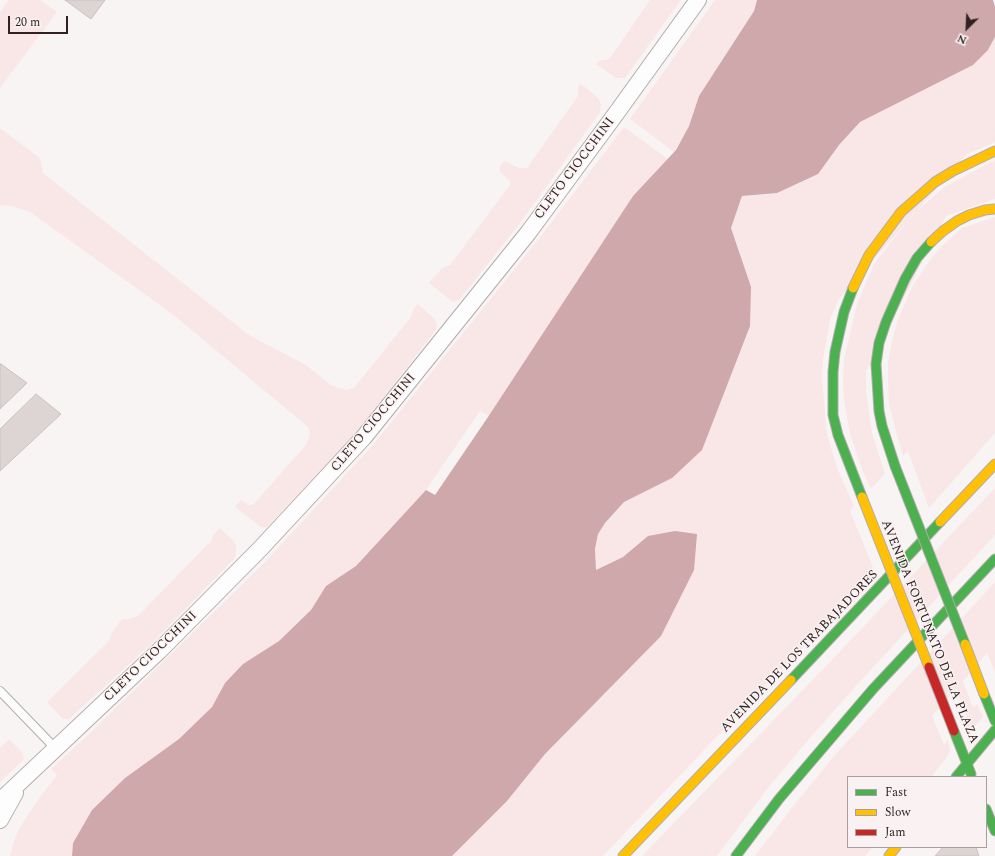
<!DOCTYPE html>
<html>
<head>
<meta charset="utf-8">
<style>
  body { margin:0 }
  #map { position:relative; width:995px; height:856px; overflow:hidden; background:#f8f4f4; font-family:Spectral,serif }
  canvas { display:block }
  .legend { position:absolute; left:847px; top:776px; width:140px; height:72px; box-sizing:border-box; background:#faf2f2; border:1px solid #a99f9f; margin:0; padding:5px 7px; list-style:none; font-size:12px; color:#302223 }
  .legend li { display:flex; align-items:center; gap:8px; height:20px }
  .legend b { width:20px; border:1px solid #a99f9f }
  .north { position:absolute; left:947px; top:8px; width:40px; height:40px; -webkit-text-stroke:3px #faf2f2; paint-order:stroke; rotate:204deg; font-size:11px; font-weight:700; line-height:16px; text-align:center; color:#302223 }
  .north::after { content:''; display:block; margin:auto; width:14px; height:18px; background:#302223; clip-path:polygon(50% 0,100% 100%,50% 72%,0 100%) }
  .scale { position:absolute; left:8px; top:16px; width:60px; height:18px; box-sizing:border-box; border:2px solid #302223; border-top:0; padding-left:5px; font-size:12px; line-height:14px; white-space:nowrap; color:#302223; -webkit-text-stroke:3px #faf2f2; paint-order:stroke }
</style>
</head>
<body>
<div id="map">
<canvas width="995" height="856"></canvas>
<ul class="legend">
<li><b style="height:5px;background:#4caf50"></b>Fast</li>
<li><b style="height:5px;background:#ffc107"></b>Slow</li>
<li><b style="height:5px;background:#c62828"></b>Jam</li>
</ul>
<div class="north">N</div>
<div class="scale">20 m</div>
</div>
<script>
const c = document.querySelector('canvas').getContext('2d');
c.lineJoin = 'round';
function fillPath(path, color) {
  c.fillStyle = color;
  c.fill(path, 'evenodd');
}
function shape(rows) {
  const path = new Path2D();
  for (const r of rows) {
    path.moveTo(r[0], r[1]);
    for (let i = 2; i < r.length; i += 2) path.lineTo(r[i], r[i + 1]);
  }
  return path;
}
function strokePath(path, color, width, dash) {
  c.strokeStyle = color;
  c.lineWidth = width;
  c.lineCap = dash ? 'butt' : 'round';
  c.setLineDash(dash || []);
  c.stroke(path);
}
function label(font, color, halo, rows, align = 'center') {
  c.font = font + ' Spectral,serif';
  c.lineWidth = 3;
  c.setLineDash([]);
  c.textBaseline = 'middle';
  c.strokeStyle = halo;
  c.fillStyle = color;
  for (const [text, x, y, turn = 0] of rows) {
    c.save();
    c.translate(x, y);
    c.rotate((+turn || 0) * Math.PI / 180);
    c.textAlign = isNaN(turn) ? turn : align;
    if (halo) c.strokeText(text, 0, 0);
    c.fillText(text, 0, 0);
    c.restore();
  }
}
const green = shape([
  [9,0,40,0,57,12,0,88,0,12],
  [650,0,681,0,625,78,616,78,596,64,600,60,605,60,610,58],
  [715,0,757,0,754,11,699,96,689,126,674,152,630,119],
  [995,37,995,142,967,154,838,300,830,320,823,360,822,378,827,435,838,470,854,506,850,511,873,567,849,598,603,856,452,856,507,801,545,754,648,536,623,557,596,570,595,549,598,534,605,523,624,502,672,478,740,252,731,228,742,196,777,193,839,145,860,122,973,65,988,50],
  [580,83,598,98,601,104,600,112,518,226,460,299,454,302,450,300,429,283,442,268,450,265,510,185,510,181,500,172,500,166,504,161,519,168,527,168,578,96,578,87],
  [624,127,668,159,633,196,489,416,480,411,426,490,356,566,326,586,311,610,279,641,243,664,225,683,212,707,179,739,125,778,92,810,73,843,72,856,10,856,15,838,20,827,40,797,57,775,51,769,89,734,265,562,373,445,538,240],
  [0,128,40,158,43,173,249,335,306,365,331,385,338,388,347,390,354,388,411,317,413,310,418,304,435,319,437,325,436,330,357,432,267,527,261,527,235,507,241,500,248,505,253,505,305,446,309,439,310,433,308,427,171,313,30,212,12,206,0,205],
  [995,160,995,199,946,216,866,371,866,392,872,433,885,474,871,489,863,472,850,434,844,400,843,382,844,359,857,304,874,264,913,214,946,186],
  [995,217,995,433,929,508,908,451,903,456,894,424,889,404,888,384,888,363,892,341,897,322,912,287,930,260,941,247,962,228],
  [995,488,995,535,854,688,802,747,767,789,717,856,642,856,828,664],
  [220,528,234,541,236,545,236,554,234,559,150,645,69,719,63,719,47,702,109,641,112,632,122,619,130,619,138,616,211,541,213,535],
  [995,582,995,672,987,653,963,681,973,708,977,704,983,717,969,733,964,721,967,716,956,689,932,716,944,745,948,740,950,751,947,757,931,777,848,777,848,847,873,847,865,856,755,856,795,804,834,756],
  [9,739,22,752,24,759,0,782,0,748]
]);
const water = shape([
  [757,0,993,0,995,7,995,37,988,50,973,65,860,122,839,145,818,174,777,193,742,196,731,228,751,287,750,326,702,450,672,478,624,502,605,523,598,534,595,549,596,570,623,557,648,536,675,531,697,534,694,570,661,636,545,754,507,801,452,856,72,856,73,843,92,810,125,778,179,739,212,707,225,683,243,664,279,641,311,610,326,586,356,566,426,490,435,495,488,417,633,196,676,150,689,126,699,96,754,11]
]);
const building = shape([
  [65,0,105,0,91,19,65,0],
  [1,364,27,383,0,409,0,365,1,364],
  [36,394,61,414,0,471,0,429,36,394],
  [943,847,976,847,979,856,935,856,943,847]
]);
const lane = shape([
  [0,691,55,748]
]);
const street = shape([
  [0,801,159,651,260,549,364,437,528,233,615,115,698,0],
  [0,820,15,793]
]);
const fast = shape([
  [853,288,844,312,835,352,833,372,833,415,838,435,862,497],
  [895,466,882,426,879,411,876,364,879,343,886,322,905,279,917,258,931,242],
  [791,680,940,522],
  [984,694,995,721],
  [954,731,971,774],
  [956,777,995,730],
  [986,809,995,831],
  [736,856,779,799,873,689,995,559]
]);
const slow = shape([
  [931,242,943,231,957,221,969,215,985,210,995,209],
  [853,288,869,255,901,212,935,182,953,171,995,151],
  [940,522,995,464],
  [623,856,791,680],
  [889,856,896,847]
]);
const fastBridge = shape([
  [895,466,965,644]
]);
const slowBridge = shape([
  [862,497,929,667],
  [965,644,984,694]
]);
const jamBridge = shape([
  [929,667,954,731]
]);
const streetNames = [
  ["CLETO CIOCCHINI",575,169,-53],
  ["CLETO CIOCCHINI",374,423,-50],
  ["AVENIDA FORTUNATO DE LA PLAZA",929,632,68],
  ["AVENIDA DE LOS TRABAJADORES",800,652,-46],
  ["CLETO CIOCCHINI",151,657,-44]
];
fillPath(green, '#f9e7e7');
fillPath(water, '#cea8aa');
fillPath(building, '#ddd4d4');
strokePath(building, '#cac1c2', 1);
strokePath(lane, '#b4acac', 10);
strokePath(street, '#b4acac', 18);
strokePath(fast, '#b4acac', 11);
strokePath(slow, '#b4acac', 11);
strokePath(lane, '#fefdfd', 8);
strokePath(street, '#fefdfd', 16);
strokePath(fast, '#4caf50', 9);
strokePath(slow, '#ffc107', 9);
strokePath(fastBridge, '#b4acac', 11, []);
strokePath(slowBridge, '#b4acac', 11, []);
strokePath(jamBridge, '#b4acac', 11, []);
strokePath(fastBridge, '#4caf50', 9);
strokePath(slowBridge, '#ffc107', 9);
strokePath(jamBridge, '#c62828', 9);
label('13px', '#302223', '#faf2f2', streetNames);
</script>
</body>
</html>
